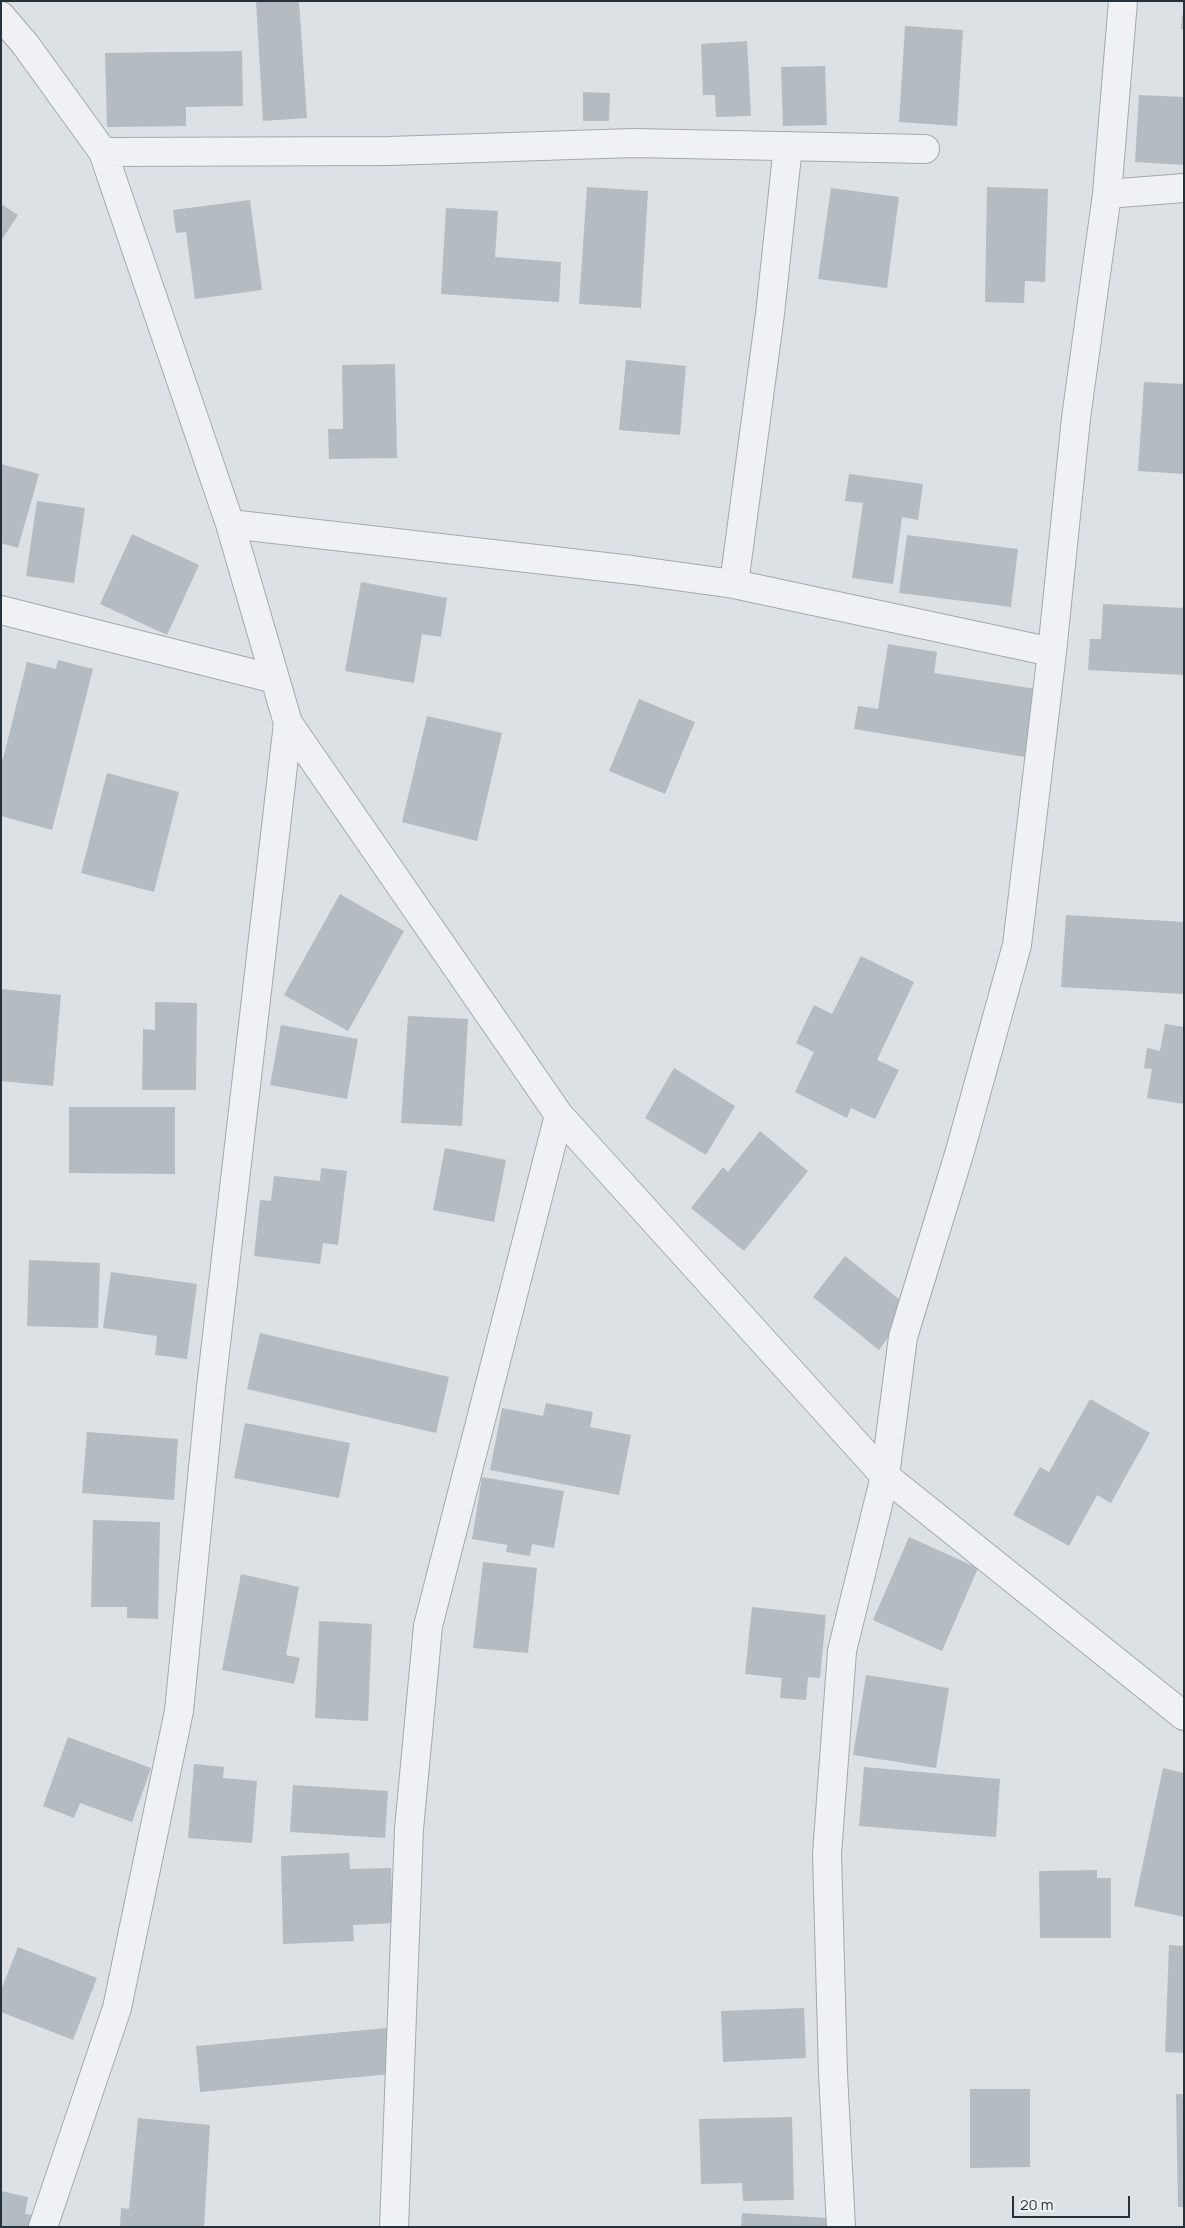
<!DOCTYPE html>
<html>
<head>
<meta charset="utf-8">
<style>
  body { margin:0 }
  #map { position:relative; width:1185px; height:2228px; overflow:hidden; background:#dce1e5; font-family:Manrope,sans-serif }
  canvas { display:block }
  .frame { position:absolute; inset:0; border:2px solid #27313a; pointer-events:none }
  .scale { position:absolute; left:1012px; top:2196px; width:118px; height:22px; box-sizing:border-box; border:2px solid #27313a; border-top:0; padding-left:6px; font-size:15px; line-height:18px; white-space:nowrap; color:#27313a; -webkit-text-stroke:4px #ebf0f3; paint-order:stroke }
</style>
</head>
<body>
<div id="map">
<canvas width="1185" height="2228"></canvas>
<div class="frame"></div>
<div class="scale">20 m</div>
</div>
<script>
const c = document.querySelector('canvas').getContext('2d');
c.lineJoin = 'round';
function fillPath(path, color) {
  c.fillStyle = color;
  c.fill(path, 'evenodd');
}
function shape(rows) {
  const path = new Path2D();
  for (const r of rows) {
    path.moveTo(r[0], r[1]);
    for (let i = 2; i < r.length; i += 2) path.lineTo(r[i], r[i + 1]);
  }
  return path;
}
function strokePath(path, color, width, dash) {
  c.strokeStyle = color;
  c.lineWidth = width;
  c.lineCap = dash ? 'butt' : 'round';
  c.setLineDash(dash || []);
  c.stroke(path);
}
const building = shape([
  [256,1,299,1,307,118,263,121],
  [1182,15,1184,15,1184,29,1181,29],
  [905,26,963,30,957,126,899,122],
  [747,41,751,116,716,117,715,95,703,95,701,44],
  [242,51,243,106,186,107,186,126,107,127,105,53],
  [825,66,827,125,783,126,781,67],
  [583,92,610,93,609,121,583,121],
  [1139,95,1184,97,1184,165,1135,162],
  [587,187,648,191,641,308,579,304],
  [987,187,1048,189,1045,282,1025,281,1024,303,985,302],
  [831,188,899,197,887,288,818,279],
  [250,200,262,290,195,299,186,232,176,233,173,210],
  [1,204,18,215,1,241],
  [446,208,498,211,495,257,561,262,559,302,441,294],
  [626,360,686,366,680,435,619,430],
  [395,364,397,458,329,459,328,429,343,429,342,365],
  [1144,382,1184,384,1184,474,1138,471],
  [1,464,39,474,18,548,1,543],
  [849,474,923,484,918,520,902,517,893,584,852,578,863,503,845,501],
  [37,501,85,508,74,583,26,576],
  [132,534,199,565,167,635,100,604],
  [907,535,1018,549,1011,607,899,593],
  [361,582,447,598,441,637,422,634,414,683,345,671],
  [1103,604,1184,608,1184,675,1088,670,1090,639,1101,639],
  [888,644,937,652,934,673,1036,689,1025,757,854,729,858,706,878,709],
  [58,660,93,669,52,830,1,816,1,758,3,759,27,662,56,669],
  [639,699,695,722,665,794,609,771],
  [427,716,502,733,477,841,402,822],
  [107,773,179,792,154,892,81,873],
  [340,894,404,931,348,1031,284,995],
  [1066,915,1184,922,1184,994,1061,987],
  [861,956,914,982,877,1060,899,1070,875,1119,851,1108,847,1118,795,1092,814,1052,796,1043,814,1005,832,1014],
  [1,989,61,995,53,1086,1,1081],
  [155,1002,197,1003,196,1090,142,1090,143,1029,155,1030],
  [408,1016,468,1019,462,1126,401,1123],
  [1165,1024,1184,1027,1184,1104,1147,1098,1152,1069,1144,1068,1147,1048,1160,1051],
  [281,1025,358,1039,347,1099,270,1085],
  [674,1068,735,1106,706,1155,645,1118],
  [69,1107,175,1107,175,1174,69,1173],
  [760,1131,808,1171,744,1251,691,1208,723,1167,728,1172],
  [445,1148,506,1160,494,1222,433,1210],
  [321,1168,347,1171,338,1245,323,1243,320,1264,254,1256,260,1200,271,1201,274,1176,320,1181],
  [845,1256,910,1308,879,1350,813,1297],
  [29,1260,100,1263,98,1328,27,1326],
  [111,1272,197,1284,187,1359,155,1355,157,1336,103,1328],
  [260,1333,449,1377,436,1433,247,1389],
  [1090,1399,1150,1433,1111,1503,1097,1495,1069,1546,1013,1515,1040,1467,1049,1472],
  [546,1403,593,1412,590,1427,631,1435,619,1495,490,1470,502,1408,543,1416],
  [245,1423,350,1443,339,1498,234,1478],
  [87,1432,178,1439,174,1500,82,1493],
  [482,1477,564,1491,554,1548,532,1544,530,1556,506,1552,507,1545,472,1539],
  [93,1520,160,1522,158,1619,127,1618,127,1607,91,1607],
  [909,1537,978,1568,942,1651,873,1620],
  [483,1562,537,1568,528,1653,473,1648],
  [241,1574,299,1587,286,1655,300,1658,294,1684,222,1670],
  [752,1607,826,1615,820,1678,808,1677,806,1700,780,1698,782,1678,745,1674],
  [319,1621,372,1624,368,1721,315,1718],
  [866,1675,949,1688,936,1768,853,1755],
  [68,1737,151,1768,132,1822,80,1803,74,1818,43,1806],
  [194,1764,224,1767,223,1778,257,1781,252,1843,188,1838],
  [864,1767,1000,1779,996,1837,859,1826],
  [1163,1768,1184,1773,1184,1917,1134,1906],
  [293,1785,388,1791,385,1838,290,1832],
  [349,1853,350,1869,391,1868,393,1923,353,1925,354,1941,283,1944,281,1856],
  [1097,1870,1097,1878,1111,1878,1111,1938,1040,1938,1039,1871],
  [1169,1945,1184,1946,1184,2053,1165,2052],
  [18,1947,97,1978,73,2040,1,2012,1,1990],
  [804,2008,806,2058,723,2062,721,2011],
  [397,2027,401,2073,200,2092,196,2046],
  [970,2089,1030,2089,1030,2167,970,2168],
  [1176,2094,1184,2094,1184,2207,1178,2207],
  [792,2117,794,2200,743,2201,742,2183,701,2184,699,2119],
  [138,2118,210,2125,204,2227,120,2227,121,2208,129,2209],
  [1,2191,28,2197,25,2214,32,2215,30,2227,1,2227],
  [742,2213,828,2218,828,2227,741,2227]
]);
const minor = shape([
  [1123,1,1107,194,1184,188],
  [1,16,25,44,103,152,230,524,288,723,559,1115,885,1476,1184,1716],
  [103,152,389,151,633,143,925,149],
  [230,524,632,570,734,584,1052,652],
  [734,584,770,314,788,146],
  [1,610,275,679],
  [43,2227,117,2008,179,1711,211,1387,288,723],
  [394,2227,409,1829,428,1626,559,1115],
  [841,2227,833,2073,827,1854,842,1651,885,1476,903,1337,960,1151,1017,945,1052,652,1076,418,1107,194]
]);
fillPath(building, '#b4bbc1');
strokePath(minor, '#a2a9ae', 30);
strokePath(minor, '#eff1f4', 28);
</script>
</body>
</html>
